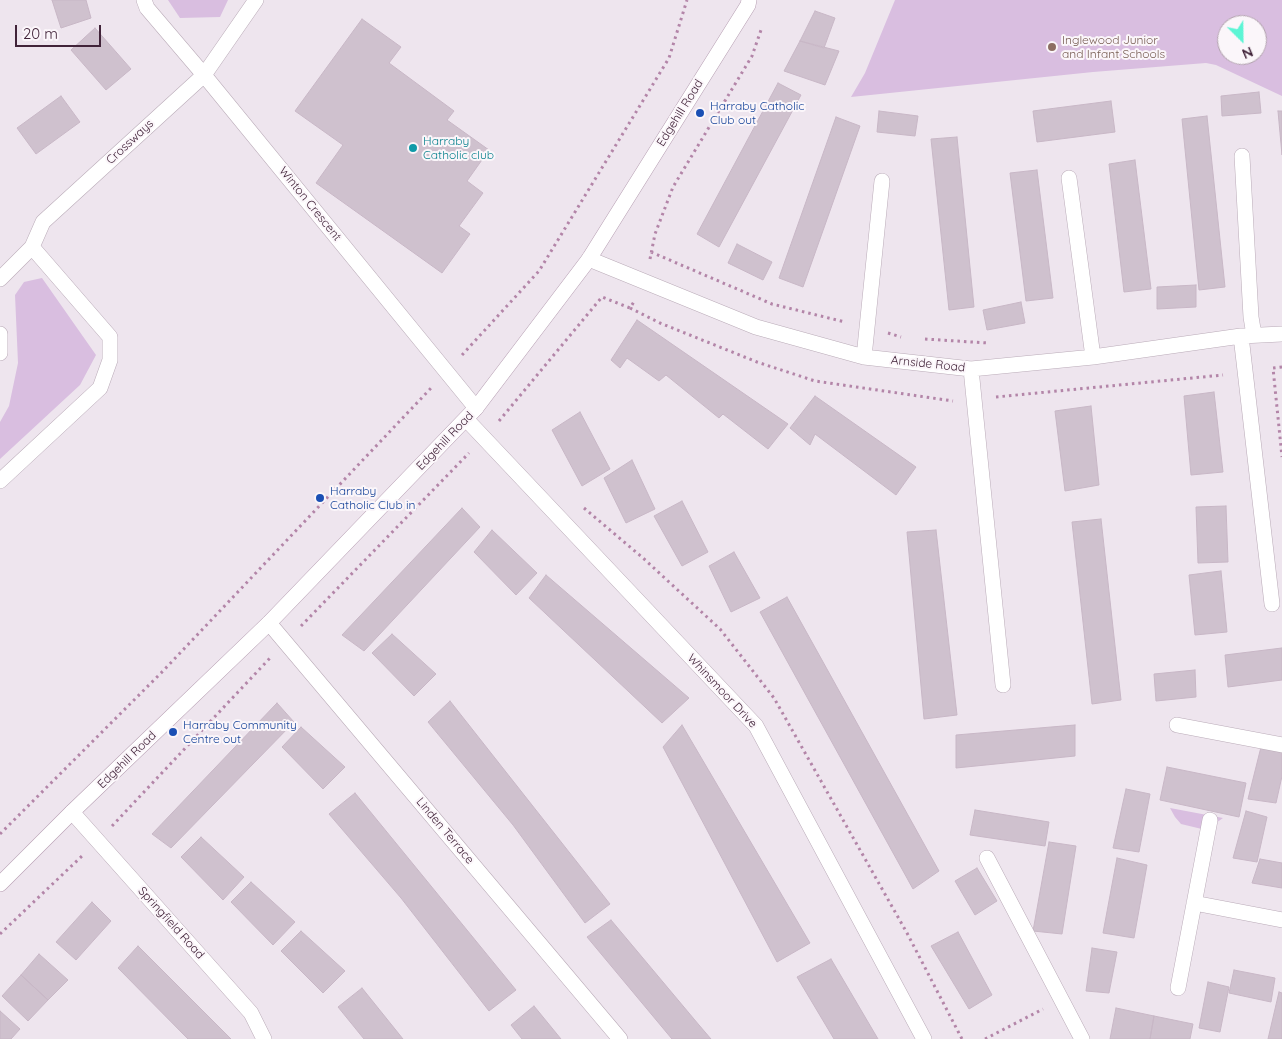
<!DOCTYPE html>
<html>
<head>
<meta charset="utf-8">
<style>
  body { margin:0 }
  #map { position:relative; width:1282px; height:1039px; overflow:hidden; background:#eee5ee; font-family:Quicksand,sans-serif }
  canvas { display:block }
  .north { position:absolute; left:1217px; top:15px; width:50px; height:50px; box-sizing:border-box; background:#fbf6fa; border:1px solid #b1a2ad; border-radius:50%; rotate:157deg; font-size:14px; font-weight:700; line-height:20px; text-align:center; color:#412339 }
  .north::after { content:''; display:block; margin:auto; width:18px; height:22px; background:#5cf5d5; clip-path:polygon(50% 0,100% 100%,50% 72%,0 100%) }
  .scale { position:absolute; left:15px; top:25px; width:86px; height:22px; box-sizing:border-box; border:2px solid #412339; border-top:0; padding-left:6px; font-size:15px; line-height:18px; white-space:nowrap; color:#412339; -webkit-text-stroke:4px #fbf6fa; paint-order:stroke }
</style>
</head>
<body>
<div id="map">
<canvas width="1282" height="1039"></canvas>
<div class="north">N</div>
<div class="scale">20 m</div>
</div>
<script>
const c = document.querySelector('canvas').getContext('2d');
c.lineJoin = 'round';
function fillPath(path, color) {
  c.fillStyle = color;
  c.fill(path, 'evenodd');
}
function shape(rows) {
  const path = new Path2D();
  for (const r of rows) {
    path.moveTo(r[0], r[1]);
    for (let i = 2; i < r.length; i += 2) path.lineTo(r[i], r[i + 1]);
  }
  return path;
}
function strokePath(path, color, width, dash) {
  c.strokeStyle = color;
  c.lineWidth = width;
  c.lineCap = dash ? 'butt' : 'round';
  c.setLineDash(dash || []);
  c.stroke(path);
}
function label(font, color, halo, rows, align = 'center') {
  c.font = font + ' Quicksand,sans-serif';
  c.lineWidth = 4;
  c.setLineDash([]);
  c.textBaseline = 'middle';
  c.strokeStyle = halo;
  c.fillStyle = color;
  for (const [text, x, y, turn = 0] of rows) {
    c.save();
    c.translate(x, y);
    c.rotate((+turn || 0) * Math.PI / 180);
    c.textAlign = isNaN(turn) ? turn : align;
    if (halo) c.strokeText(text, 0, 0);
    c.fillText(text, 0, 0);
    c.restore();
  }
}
const green = shape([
  [168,0,228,0,220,17,180,18],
  [895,0,1282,0,1282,96,1216,65,1206,63,1093,72,851,97,865,73],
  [1227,25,1257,25,1257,55,1227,55],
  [42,278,96,355,80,385,0,459,0,422,9,406,18,363,15,295,24,282],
  [1170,808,1223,818,1206,830,1181,824,1175,817]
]);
const building = shape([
  [52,0,86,0,91,18,61,28,52,0],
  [815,11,835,18,824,48,800,41,815,11],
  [362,19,401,47,389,63,454,111,447,120,489,150,467,181,483,193,459,226,470,234,442,273,316,183,343,145,295,111,362,19],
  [95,28,131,69,106,90,71,50,95,28],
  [800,41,839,51,825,85,784,71,800,41],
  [778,83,801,95,719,247,697,234,778,83],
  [1259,92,1261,113,1222,116,1221,96,1259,92],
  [61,96,80,122,36,154,17,128,61,96],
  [1111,101,1115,132,1037,142,1033,111,1111,101],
  [879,111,918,116,915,136,877,132,879,111],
  [1278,111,1282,111,1282,155,1278,111],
  [1207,116,1225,287,1199,290,1182,119,1207,116],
  [836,117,860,126,803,287,779,278,836,117],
  [957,137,974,307,949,310,931,139,957,137],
  [1135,160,1151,289,1124,292,1109,164,1135,160],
  [1037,170,1053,298,1026,301,1010,173,1037,170],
  [737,244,772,262,763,280,728,263,737,244],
  [1196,285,1196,307,1157,309,1157,287,1196,285],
  [1021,302,1025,323,987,330,983,310,1021,302],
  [637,320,788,424,768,449,723,414,719,418,666,375,659,381,627,358,620,368,611,360,637,320],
  [1214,392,1223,472,1191,475,1184,396,1214,392],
  [815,396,916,467,896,495,815,434,810,445,790,428,815,396],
  [1091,406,1099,485,1065,491,1055,411,1091,406],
  [580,412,610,469,582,486,552,430,580,412],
  [632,460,655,509,626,523,604,478,632,460],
  [682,501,708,552,682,566,654,516,682,501],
  [1226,506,1228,562,1198,563,1196,507,1226,506],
  [462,508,480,527,364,651,342,635,462,508],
  [1101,519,1121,700,1092,704,1072,522,1101,519],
  [492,530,537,573,516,595,474,552,492,530],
  [936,530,957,715,924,719,907,532,936,530],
  [734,552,760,598,731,612,709,566,734,552],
  [1221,571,1227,632,1195,635,1189,575,1221,571],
  [546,575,689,698,662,723,529,598,546,575],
  [787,597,939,871,913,889,760,612,787,597],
  [392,634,436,674,414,696,372,653,392,634],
  [1282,648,1282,680,1228,687,1225,655,1282,648],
  [1195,670,1196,697,1156,701,1154,674,1195,670],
  [450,701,610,904,585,923,513,825,428,722,450,701],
  [277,703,294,722,171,848,152,834,277,703],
  [682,725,810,943,777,962,663,747,682,725],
  [1075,725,1075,756,956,768,956,735,1075,725],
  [301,727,345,767,323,789,282,747,301,727],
  [1261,747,1282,751,1282,776,1276,803,1248,799,1261,747],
  [1167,767,1246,783,1239,817,1160,800,1167,767],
  [1126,789,1150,794,1139,852,1113,848,1126,789],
  [355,793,516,990,489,1011,401,898,329,814,355,793],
  [975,810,1049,822,1045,846,970,835,975,810],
  [1246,811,1267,817,1257,862,1233,858,1246,811],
  [201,837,244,877,223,900,181,857,201,837],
  [1049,842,1076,846,1062,934,1033,931,1049,842],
  [1117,858,1147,865,1134,938,1103,933,1117,858],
  [1260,859,1282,863,1282,888,1252,883,1260,859],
  [977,868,997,901,975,915,955,881,977,868],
  [251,882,295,922,273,945,231,902,251,882],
  [92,902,111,921,76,960,56,942,92,902],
  [611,920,699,1025,711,1039,672,1039,587,937,611,920],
  [301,931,345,971,323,993,281,951,301,931],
  [958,932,992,995,969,1009,931,946,958,932],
  [138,946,231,1039,188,1039,118,968,138,946],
  [1092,948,1117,952,1109,993,1086,991,1092,948],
  [39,954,68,980,48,1000,21,975,39,954],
  [831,959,878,1039,834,1039,797,977,831,959],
  [1234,970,1275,978,1271,1002,1229,993,1234,970],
  [21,975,48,1000,28,1021,2,996,21,975],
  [1208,982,1229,987,1220,1032,1199,1028,1208,982],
  [362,988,403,1039,364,1039,338,1007,362,988],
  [1279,992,1282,993,1282,1039,1268,1039,1279,992],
  [534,1006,561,1039,522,1039,511,1025,534,1006],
  [1116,1008,1154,1016,1150,1039,1110,1039,1116,1008],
  [0,1011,20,1029,11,1039,0,1039,0,1011],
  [1154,1016,1193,1024,1190,1039,1150,1039,1154,1016]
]);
const path = shape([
  [651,252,772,304,845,322],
  [650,259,655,234,673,187,752,56,761,30],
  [630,308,660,323,757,362,815,381,953,401],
  [888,333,901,337],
  [925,339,988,343],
  [462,355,539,271,669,58,687,0],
  [1282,367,1273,368,1282,457],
  [996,397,1223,375],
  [499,421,602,297,630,308,635,300],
  [584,508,643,558,720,629,774,698,907,933,962,1039],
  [301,626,469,453],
  [112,826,270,658],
  [0,834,163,671,432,387],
  [0,934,83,855],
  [985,1039,1043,1009]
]);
const lane = shape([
  [1177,725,1282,745],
  [987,858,1082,1039]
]);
const street = shape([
  [144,0,147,8,204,75,476,408],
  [1242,156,1251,317,1254,335],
  [1069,178,1093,357],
  [589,259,756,327,864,357,971,369,1093,357,1241,336,1282,334],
  [0,279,32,247,43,222,204,75,256,0],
  [0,334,0,353],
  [1241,336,1272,604],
  [864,357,882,181],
  [971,369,1003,685],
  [466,419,756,726,924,1039],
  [0,481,100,388,110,360,110,337,32,247],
  [269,623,620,1039],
  [72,812,251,1013,264,1039],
  [1194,903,1282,920],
  [1178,988,1210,820]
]);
const secondary = shape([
  [0,884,72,812,269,623,476,408,589,259,748,5,749,0]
]);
const markers = [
  [1052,47,5,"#8d6e63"],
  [700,113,5,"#1a4fb4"],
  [413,148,5,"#0f9aa8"],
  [320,498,5,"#1a4fb4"],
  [173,732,5,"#1a4fb4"]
];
const educationNames = [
  ["Inglewood Junior",1062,40],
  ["and Infant Schools",1062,54]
];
const transitNames = [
  ["Harraby Catholic",710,106],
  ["Club out",710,120],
  ["Harraby",330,491],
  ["Catholic Club in",330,505],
  ["Harraby Community",183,725],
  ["Centre out",183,739]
];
const streetNames = [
  ["Edgehill Road",680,113,-58],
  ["Crossways",130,142,-43],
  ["Winton Crescent",310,204,51],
  ["Arnside Road",928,364,6],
  ["Edgehill Road",445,441,-46],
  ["Whinsmoor Drive",722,691,47],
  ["Edgehill Road",127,760,-44],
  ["Linden Terrace",445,831,50],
  ["Springfield Road",171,923,48]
];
const cultureNames = [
  ["Harraby",423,141],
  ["Catholic club",423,155]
];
fillPath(green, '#d9bee0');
fillPath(building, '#cfc1ce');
strokePath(building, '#c8b7c6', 1);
strokePath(lane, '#baabb8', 16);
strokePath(street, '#baabb8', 16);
strokePath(secondary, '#b59db1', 16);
strokePath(path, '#b385a8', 3, [2.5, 4]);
strokePath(lane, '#fff', 15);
strokePath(street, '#fff', 15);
strokePath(secondary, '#fff', 15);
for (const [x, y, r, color] of markers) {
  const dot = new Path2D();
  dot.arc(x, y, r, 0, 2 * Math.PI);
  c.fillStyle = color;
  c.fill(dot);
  strokePath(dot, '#fbf6fa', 2);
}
label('12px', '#785e54', '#fbf6fa', educationNames, 'left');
label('12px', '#164399', '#fbf6fa', transitNames, 'left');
label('12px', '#412339', '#fbf6fa', streetNames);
label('12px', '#0d838f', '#fbf6fa', cultureNames, 'left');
</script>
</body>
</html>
